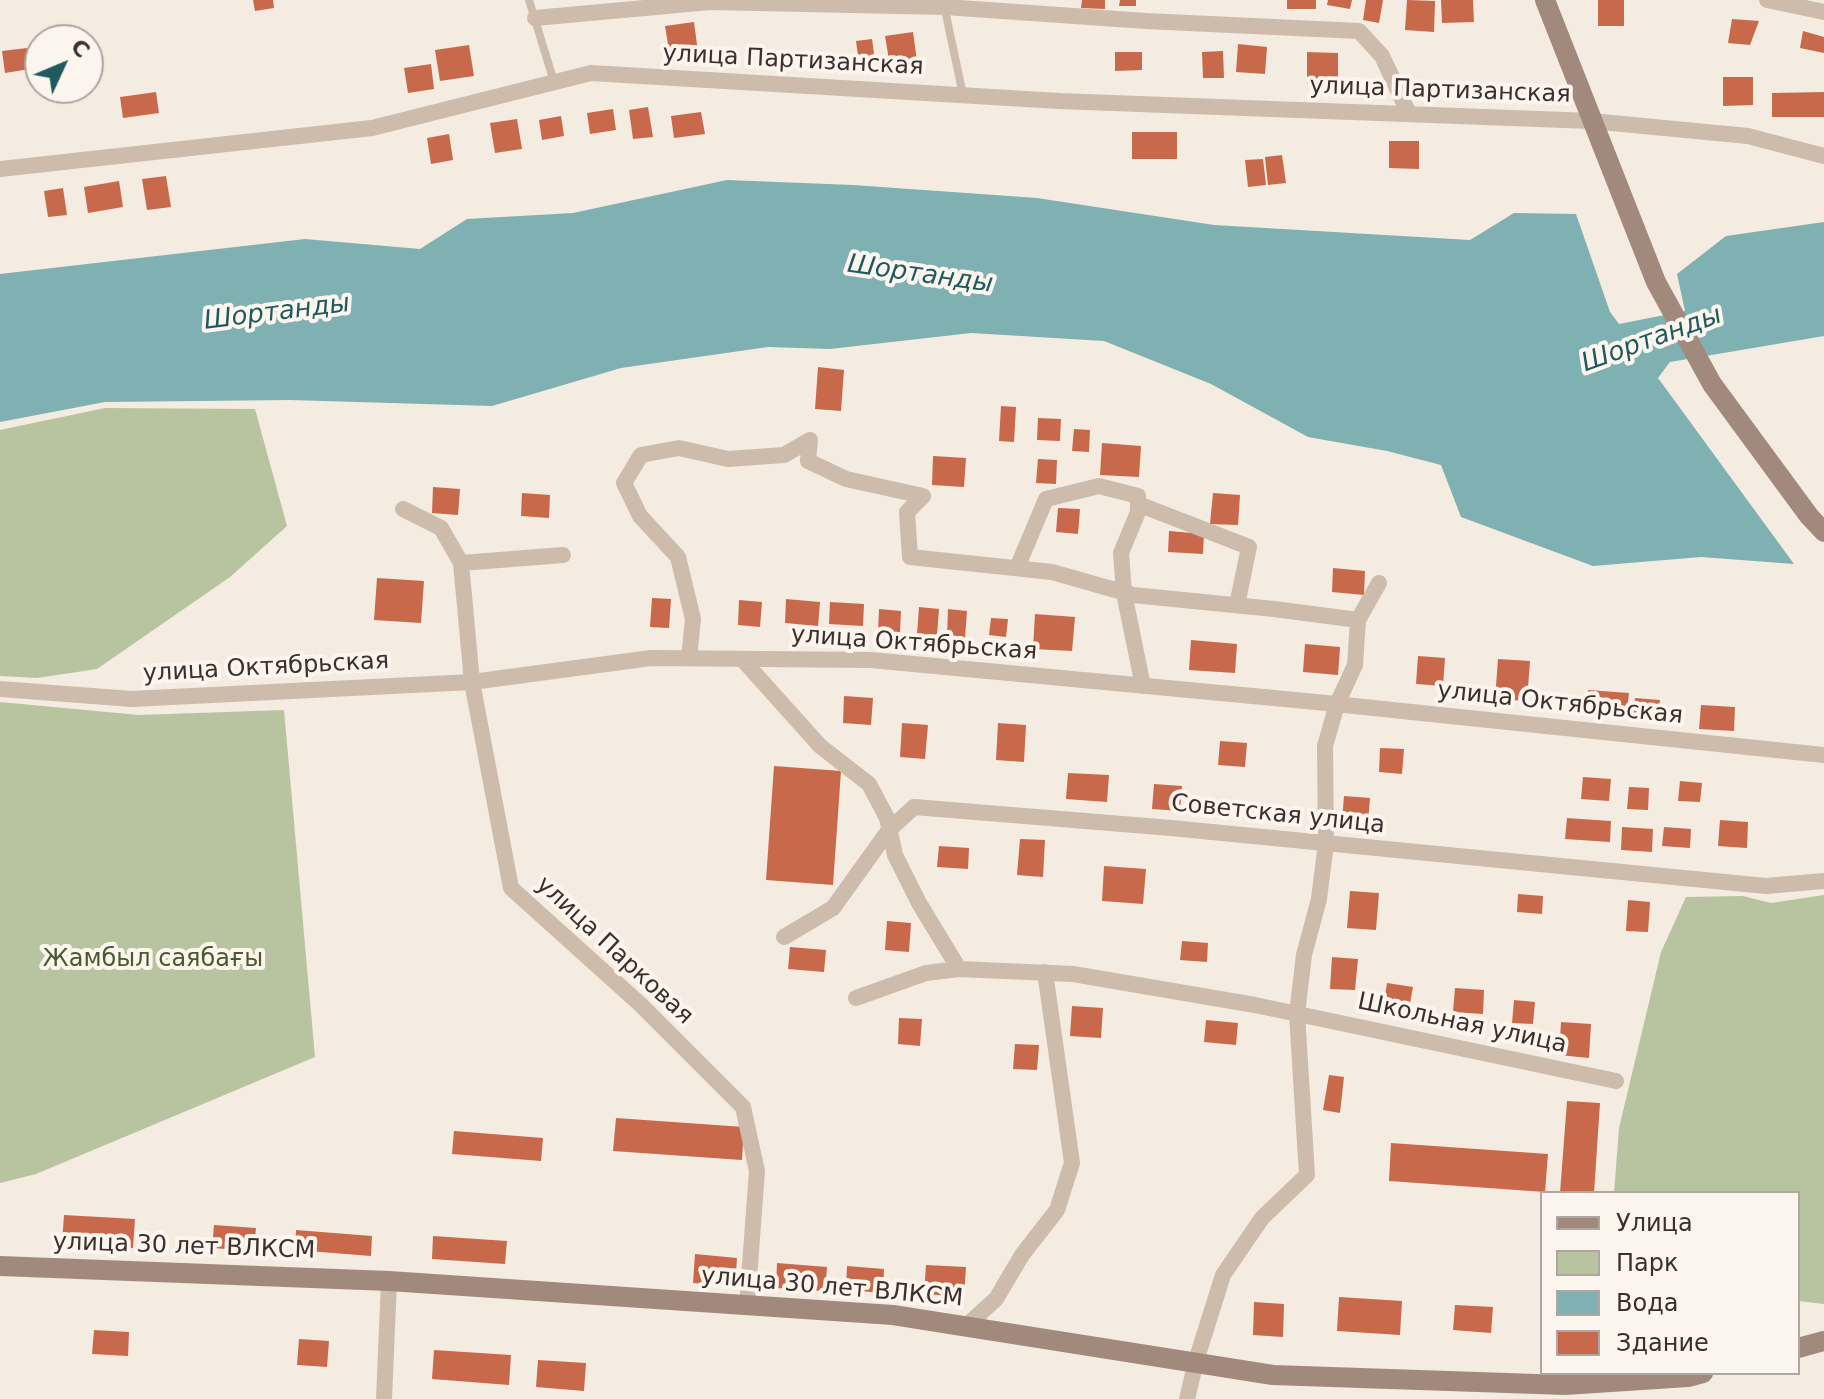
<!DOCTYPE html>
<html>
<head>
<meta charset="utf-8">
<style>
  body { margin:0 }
  #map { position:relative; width:1824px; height:1399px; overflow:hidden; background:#f4ebe1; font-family:"DejaVu Sans",sans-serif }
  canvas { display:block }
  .legend { position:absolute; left:1540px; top:1191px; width:260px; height:184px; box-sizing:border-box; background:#fbf5ee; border:2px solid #aea6a0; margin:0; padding:10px 14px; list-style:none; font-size:24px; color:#3b302b }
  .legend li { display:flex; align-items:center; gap:16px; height:40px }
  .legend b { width:40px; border:2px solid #aea6a0 }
  .north { position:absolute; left:24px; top:24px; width:80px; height:80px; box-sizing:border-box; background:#fbf5ee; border:2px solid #aea6a0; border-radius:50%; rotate:46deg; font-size:22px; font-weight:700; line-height:32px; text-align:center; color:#3b302b }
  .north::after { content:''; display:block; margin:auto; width:28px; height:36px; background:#1f5a5e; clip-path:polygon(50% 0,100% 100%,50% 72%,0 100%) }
</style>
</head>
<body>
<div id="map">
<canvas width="1824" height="1399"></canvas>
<ul class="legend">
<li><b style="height:10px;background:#a18a7d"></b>Улица</li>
<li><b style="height:22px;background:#b8c4a0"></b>Парк</li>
<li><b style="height:22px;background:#7fb0b2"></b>Вода</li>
<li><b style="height:22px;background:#c8694b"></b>Здание</li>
</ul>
<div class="north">С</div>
</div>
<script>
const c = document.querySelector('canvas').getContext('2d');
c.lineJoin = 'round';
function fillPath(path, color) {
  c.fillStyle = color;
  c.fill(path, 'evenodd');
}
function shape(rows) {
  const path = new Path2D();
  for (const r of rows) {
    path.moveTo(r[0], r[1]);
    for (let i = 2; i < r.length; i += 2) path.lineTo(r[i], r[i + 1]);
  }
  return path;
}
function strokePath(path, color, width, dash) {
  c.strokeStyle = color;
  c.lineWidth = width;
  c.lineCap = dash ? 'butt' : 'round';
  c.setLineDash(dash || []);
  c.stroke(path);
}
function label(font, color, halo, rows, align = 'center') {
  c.font = font + ' "DejaVu Sans",sans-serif';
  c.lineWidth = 8;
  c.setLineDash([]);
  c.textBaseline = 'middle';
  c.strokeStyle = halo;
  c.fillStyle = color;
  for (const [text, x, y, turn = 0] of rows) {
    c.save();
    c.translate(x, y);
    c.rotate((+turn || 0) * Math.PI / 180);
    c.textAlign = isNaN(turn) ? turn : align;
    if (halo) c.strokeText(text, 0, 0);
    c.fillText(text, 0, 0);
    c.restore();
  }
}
const green = shape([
  [105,408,255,409,287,526,230,577,97,669,37,678,0,676,0,430],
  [0,702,139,715,284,710,315,1057,36,1174,0,1183],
  [1824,895,1824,1304,1798,1301,1798,1193,1614,1193,1619,1128,1661,952,1686,897,1743,896,1771,903]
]);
const water = shape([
  [727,180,853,185,1037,198,1214,225,1470,240,1514,213,1576,214,1610,312,1619,324,1685,311,1677,274,1726,236,1824,222,1824,336,1670,362,1658,378,1794,564,1701,557,1593,566,1461,517,1441,465,1387,451,1308,437,1211,384,1104,341,971,333,830,349,768,347,621,368,492,406,290,400,105,402,0,422,0,274,305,239,420,249,467,219,573,213]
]);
const building = shape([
  [253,0,273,0,274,8,255,11],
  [1082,0,1105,0,1105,9,1081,8],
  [1120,0,1136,0,1136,6,1119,6],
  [1287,0,1316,0,1316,9,1287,9],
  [1328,0,1352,0,1350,9,1327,5],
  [1366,0,1383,0,1379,23,1363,20],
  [1407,0,1435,1,1434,32,1405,30],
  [1441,0,1473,0,1474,22,1442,23],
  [1598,0,1624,0,1624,26,1598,26],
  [1732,19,1759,21,1750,45,1728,43],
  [694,22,698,52,670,56,665,26],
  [1803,31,1824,37,1824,53,1800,48],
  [913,32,918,68,891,72,885,36],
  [872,39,875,61,859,63,856,41],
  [1238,44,1267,47,1265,74,1236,72],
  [469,45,474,76,440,81,435,50],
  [27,48,30,69,5,73,2,51],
  [1223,51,1224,78,1203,78,1202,52],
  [1115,52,1142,52,1142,70,1115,71],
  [1307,52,1338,53,1338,84,1307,84],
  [431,64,434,89,408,93,404,68],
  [1723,77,1753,77,1753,105,1723,106],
  [156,92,159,113,123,118,120,97],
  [1824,92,1824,117,1772,117,1772,93],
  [648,107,653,137,633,139,629,110],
  [613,109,616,130,590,134,587,113],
  [701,112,705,134,674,138,671,116],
  [561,116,564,136,542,140,539,120],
  [517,119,522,149,495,153,490,123],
  [1132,132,1177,132,1177,159,1132,159],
  [449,134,453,160,431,164,427,138],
  [1389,141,1419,141,1419,169,1389,168],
  [1282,155,1286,183,1268,185,1265,157],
  [1263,159,1266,185,1248,187,1245,160],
  [166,176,171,207,147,210,142,179],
  [119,181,123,207,88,213,84,187],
  [63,188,67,215,48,217,44,191],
  [818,367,844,370,841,411,815,409],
  [1001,406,1016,407,1014,442,999,441],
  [1038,418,1061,419,1060,441,1037,440],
  [1074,429,1090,430,1089,452,1072,451],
  [1102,443,1141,446,1139,477,1100,475],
  [933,456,966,458,964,487,932,485],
  [1038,459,1057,460,1056,484,1036,483],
  [433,487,460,489,458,515,432,513],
  [522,493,550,495,549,518,521,516],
  [1213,493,1240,495,1238,525,1210,524],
  [1058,508,1080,509,1078,534,1056,532],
  [1169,531,1204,534,1203,554,1168,552],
  [1333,568,1365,571,1364,595,1332,592],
  [377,578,424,581,421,623,374,620],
  [652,598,671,599,669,628,650,627],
  [786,599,820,602,818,626,785,623],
  [739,600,762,602,760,627,738,625],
  [830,602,864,604,863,626,829,624],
  [919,607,939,609,937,635,917,634],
  [879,609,901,611,900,633,878,632],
  [948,609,967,611,965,638,947,637],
  [1035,614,1075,617,1072,651,1033,649],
  [991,618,1008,619,1006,637,989,635],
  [1191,640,1237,644,1235,673,1189,670],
  [1305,644,1340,647,1338,675,1303,672],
  [1418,656,1445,658,1443,686,1416,684],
  [1498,659,1530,661,1527,701,1495,699],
  [1588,690,1629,693,1627,710,1587,707],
  [844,696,873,698,871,725,843,723],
  [1635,698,1660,700,1658,720,1633,718],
  [1701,705,1735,707,1734,731,1699,729],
  [902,723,928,725,925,759,900,757],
  [998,723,1026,725,1024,762,996,760],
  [1220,741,1247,743,1245,767,1218,765],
  [1380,748,1404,749,1402,774,1379,772],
  [774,766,841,771,833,885,766,880],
  [1068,773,1109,775,1107,802,1066,799],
  [1583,777,1611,779,1609,801,1581,799],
  [1680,781,1702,783,1700,802,1678,801],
  [1154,784,1182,786,1180,811,1152,809],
  [1629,787,1649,788,1648,810,1627,809],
  [1344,796,1370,798,1368,822,1342,821],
  [1567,818,1611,821,1610,842,1565,839],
  [1720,820,1748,822,1747,848,1718,846],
  [1622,827,1653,829,1652,852,1621,850],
  [1664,827,1691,829,1690,848,1662,846],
  [1020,839,1045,840,1043,877,1017,875],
  [939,846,969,848,968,869,937,867],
  [1104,866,1146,869,1143,904,1102,901],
  [1350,891,1379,893,1376,930,1347,928],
  [1518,894,1543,896,1542,914,1517,912],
  [1628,900,1650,902,1648,932,1626,931],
  [887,921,911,923,909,952,885,950],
  [1182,941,1208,943,1207,962,1180,960],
  [790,947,826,950,824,972,788,969],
  [1332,957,1358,959,1355,990,1330,989],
  [1387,983,1413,987,1408,1014,1383,1007],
  [1455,988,1484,990,1483,1014,1453,1012],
  [1514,1000,1535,1002,1533,1024,1512,1023],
  [1072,1006,1103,1008,1101,1038,1070,1036],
  [899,1018,922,1019,920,1046,898,1044],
  [1206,1020,1238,1023,1236,1045,1204,1042],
  [1561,1022,1591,1024,1589,1058,1559,1055],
  [1015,1044,1039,1045,1037,1070,1013,1069],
  [1329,1075,1344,1077,1340,1113,1323,1110],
  [1567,1101,1600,1103,1594,1193,1560,1193],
  [616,1118,744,1127,742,1160,613,1151],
  [454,1131,543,1138,541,1161,452,1154],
  [1391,1143,1548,1154,1545,1192,1389,1181],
  [64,1215,135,1219,133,1248,62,1243],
  [214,1225,256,1228,254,1251,212,1248],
  [296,1230,372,1236,371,1256,295,1250],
  [433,1236,507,1241,505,1264,432,1259],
  [695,1254,737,1258,735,1286,693,1283],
  [777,1263,827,1267,825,1291,776,1288],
  [926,1265,966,1267,964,1297,924,1294],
  [847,1266,884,1269,883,1293,846,1290],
  [1339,1297,1402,1301,1400,1335,1337,1331],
  [1254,1302,1284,1304,1283,1337,1253,1335],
  [1455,1305,1493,1307,1491,1333,1453,1330],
  [94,1330,129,1332,128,1356,92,1354],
  [299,1339,329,1341,327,1367,297,1365],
  [434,1350,511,1355,509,1385,432,1379],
  [538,1360,586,1363,584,1391,536,1387]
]);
const lane = shape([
  [529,0,554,82],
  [944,5,963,95]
]);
const street = shape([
  [1767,0,1824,12],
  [535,18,710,2,945,7,1146,21,1359,31,1382,56,1409,114],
  [0,169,372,128,591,73,1059,101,1591,121,1748,136,1824,156],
  [1138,504,1249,547,1237,605],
  [403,509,441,528,461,563,472,682,511,888,641,1005,743,1107,757,1171,747,1305],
  [461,563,563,555],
  [1017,568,1046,499,1099,486,1138,496,1138,512,1121,553,1124,593,1143,686],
  [689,658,693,619,678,557,640,516,624,483,641,455,679,448,728,459,784,455,810,440,808,461,846,479,923,496,907,512,910,557,1052,572,1133,595,1274,609,1358,620],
  [742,659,820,746,869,784,887,818,895,855,919,903,959,969],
  [0,689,132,699,472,682,651,658,871,660,1316,702,1824,755],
  [784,937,833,908,889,830,914,807,1171,828,1766,886,1824,881],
  [856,998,926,973,959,969,1073,974,1255,1005,1616,1081],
  [966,1326,996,1299,1022,1255,1057,1210,1072,1163,1045,972],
  [384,1399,389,1281],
  [1187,1399,1196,1361,1223,1275,1262,1218,1307,1175,1297,1014,1304,955,1319,899,1326,843,1325,746,1337,704,1355,665,1358,620,1379,583]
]);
const secondary = shape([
  [1545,0,1656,282,1712,384,1809,516,1824,532],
  [0,1266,389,1281,893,1315,1273,1375,1565,1385,1688,1377,1703,1373],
  [1798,1348,1824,1341]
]);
const streetNames = [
  ["улица Партизанская",793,61,3],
  ["улица Партизанская",1440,91,2],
  ["улица Октябрьская",914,644,4],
  ["улица Октябрьская",266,668,-3],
  ["улица Октябрьская",1560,704,6],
  ["Советская улица",1278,815,6],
  ["улица Парковая",614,951,43],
  ["Школьная улица",1462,1024,12],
  ["улица 30 лет ВЛКСМ",184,1247,2],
  ["улица 30 лет ВЛКСМ",832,1288,5]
];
const parkNames = [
  ["Жамбыл саябағы",153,960]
];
const waterNames = [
  ["Шортанды",920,275,8],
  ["Шортанды",277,313,-7],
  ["Шортанды",1652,340,-20]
];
fillPath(green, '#b8c4a0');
fillPath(water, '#7fb0b2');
fillPath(building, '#c8694b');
strokePath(lane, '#cdbbac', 8);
strokePath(street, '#cdbbac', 16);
strokePath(secondary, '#a18a7d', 20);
label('24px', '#3b302b', '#fbf5ee', streetNames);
label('24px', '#4a5a2e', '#fbf5ee', parkNames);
label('italic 26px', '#1f5a5e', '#fbf5ee', waterNames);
</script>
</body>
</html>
